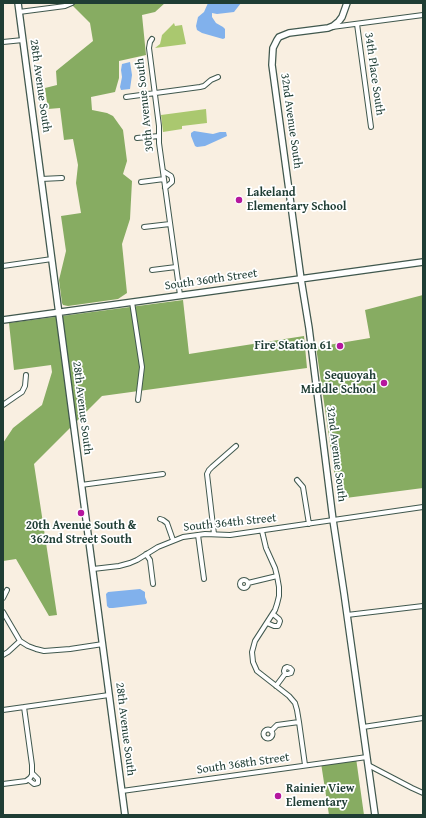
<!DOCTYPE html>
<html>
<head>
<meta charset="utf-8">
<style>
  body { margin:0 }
  #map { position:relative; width:426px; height:818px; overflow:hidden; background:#f9efe1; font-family:"Gentium Book Plus",serif }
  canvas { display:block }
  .frame { position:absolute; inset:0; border:4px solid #1f3d34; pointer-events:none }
</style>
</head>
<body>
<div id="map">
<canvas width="426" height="818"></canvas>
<div class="frame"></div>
</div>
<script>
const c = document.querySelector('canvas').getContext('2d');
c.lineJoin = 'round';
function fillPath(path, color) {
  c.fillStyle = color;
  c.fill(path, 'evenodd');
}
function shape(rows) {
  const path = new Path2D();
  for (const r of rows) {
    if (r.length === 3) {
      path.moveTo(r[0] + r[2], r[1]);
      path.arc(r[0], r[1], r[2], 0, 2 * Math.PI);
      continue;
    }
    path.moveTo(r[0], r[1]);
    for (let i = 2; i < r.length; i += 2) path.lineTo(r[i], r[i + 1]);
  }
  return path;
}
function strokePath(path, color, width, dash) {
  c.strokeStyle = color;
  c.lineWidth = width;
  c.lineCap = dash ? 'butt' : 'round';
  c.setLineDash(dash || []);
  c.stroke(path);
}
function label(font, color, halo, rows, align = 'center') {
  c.font = font + ' "Gentium Book Plus",serif';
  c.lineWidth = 3.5;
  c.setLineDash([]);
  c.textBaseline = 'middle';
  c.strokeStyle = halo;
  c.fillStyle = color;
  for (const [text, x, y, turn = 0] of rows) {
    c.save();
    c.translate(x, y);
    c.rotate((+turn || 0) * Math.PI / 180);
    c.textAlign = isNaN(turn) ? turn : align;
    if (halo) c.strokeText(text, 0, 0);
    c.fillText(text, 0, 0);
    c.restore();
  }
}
const green = shape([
  [174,23,175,26,182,25,186,44,155,48,160,44,161,40,162,35],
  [206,109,207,123,182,126,182,129,163,132,161,115]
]);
const forest = shape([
  [74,3,165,3,155,12,142,15,146,55,119,61,119,78,115,92,91,97,92,110,107,113,113,116,123,130,127,161,123,174,132,181,130,219,122,244,127,293,118,299,68,306,63,305,62,303,59,280,66,251,61,216,81,213,76,183,78,165,73,139,64,140,60,108,48,109,45,88,57,85,56,71,93,41,90,23,72,5],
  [423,295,423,488,338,499,316,347,370,338,365,310],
  [183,300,189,354,304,336,307,368,102,396,34,464,57,615,49,616,16,559,3,561,3,443,13,428,42,405,52,372,51,365,14,370,9,323],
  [356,758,364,815,329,815,321,763]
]);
const water = shape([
  [208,3,241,3,234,12,217,14,212,13,212,17,216,23,223,27,225,29,225,38,223,39,202,33,197,30,196,26,198,17,204,12],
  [130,62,132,75,130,89,121,90,120,87,122,77,121,70,122,64],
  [194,131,213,134,220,132,226,132,227,136,205,146,197,147,195,146,191,136,191,133],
  [140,589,145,592,145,597,147,602,147,603,146,604,113,608,109,608,107,606,106,594,108,592]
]);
const street = shape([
  [19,12,65,6,72,3],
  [357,24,371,127],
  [332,27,423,15],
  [152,39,150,42,149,48,159,126,159,143,180,295],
  [3,42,23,40],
  [126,97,200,87,204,86,211,80,218,77],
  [137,138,159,136],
  [163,171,171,176,172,179,172,182,165,188],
  [41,179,62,178],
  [141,182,164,179],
  [144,227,170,224],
  [3,266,52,259],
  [152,270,176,267],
  [132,302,142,367,138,400],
  [3,405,16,396,22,392,25,386,26,375],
  [297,480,303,487,309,524],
  [81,485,163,474],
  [160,519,163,520,167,523,173,540],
  [262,531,266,548,275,568,277,576,279,587,279,596,277,604,275,610,255,641,252,652,253,662,257,671,289,696,295,703,297,710,299,722,305,765],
  [214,534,207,474,209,470,212,467,236,446],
  [198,535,204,579],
  [146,554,150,560,153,584],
  [93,569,119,566,130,563,137,560,158,547,183,537,205,534,230,535,423,507],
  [244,584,4],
  [248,583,277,576],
  [3,598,7,590],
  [3,612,20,641],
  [347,615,423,606],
  [267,623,274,626,278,626,279,624,280,621,279,619,273,614],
  [3,655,8,652,20,641,28,646,36,649,44,651,70,649,103,644],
  [276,686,285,674,284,671,285,668,287,667,290,668,292,670,291,673,288,674,285,674],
  [3,710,109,695],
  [363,727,423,718],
  [268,734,4.5],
  [271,731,277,725,299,722],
  [368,765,412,788,423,793],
  [29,780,34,784,38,783,38,779,33,774],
  [3,784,26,781,30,778,32,775,32,765,24,707],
  [122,791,367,757]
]);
const secondary = shape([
  [18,3,125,815],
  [347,3,342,17,339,21,333,26,328,28,289,33,279,37,277,40,273,48,272,65,301,279,309,328,333,520,344,593,375,815],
  [3,320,423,262]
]);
const markers = [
  [239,200,4,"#b5179e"],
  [340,346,4,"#b5179e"],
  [384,383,4,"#b5179e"],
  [81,513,4,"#b5179e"],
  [278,796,4,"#b5179e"]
];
const streetNames = [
  ["34th Place South",374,74,82],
  ["28th Avenue South",40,86,82],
  ["30th Avenue South",145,105,-96],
  ["32nd Avenue South",291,121,82],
  ["South 360th Street",211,280,-8],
  ["28th Avenue South",82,408,83],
  ["32nd Avenue South",336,454,83],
  ["South 364th Street",230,523,-6],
  ["28th Avenue South",125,729,83],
  ["South 368th Street",243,764,-8]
];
const poiNames = [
  ["Lakeland",247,193],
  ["Elementary School",247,207],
  ["Fire Station 61",332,346,"right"],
  ["Sequoyah",376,376,"right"],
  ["Middle School",376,390,"right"],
  ["20th Avenue South &",81,526,"center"],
  ["362nd Street South",81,540,"center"],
  ["Rainier View",286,789],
  ["Elementary",286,803]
];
fillPath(green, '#aac86f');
fillPath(forest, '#87ac62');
fillPath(water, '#81b1ec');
strokePath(street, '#40584e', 6);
strokePath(secondary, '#40584e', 8);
strokePath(street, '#fff', 4);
strokePath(secondary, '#fff', 5.5);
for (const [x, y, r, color] of markers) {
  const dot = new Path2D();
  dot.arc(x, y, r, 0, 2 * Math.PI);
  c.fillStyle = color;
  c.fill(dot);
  strokePath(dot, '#fff', 1.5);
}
label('12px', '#1f3d34', '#fff', streetNames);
label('bold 12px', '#1f3d34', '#fff', poiNames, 'left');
</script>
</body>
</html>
